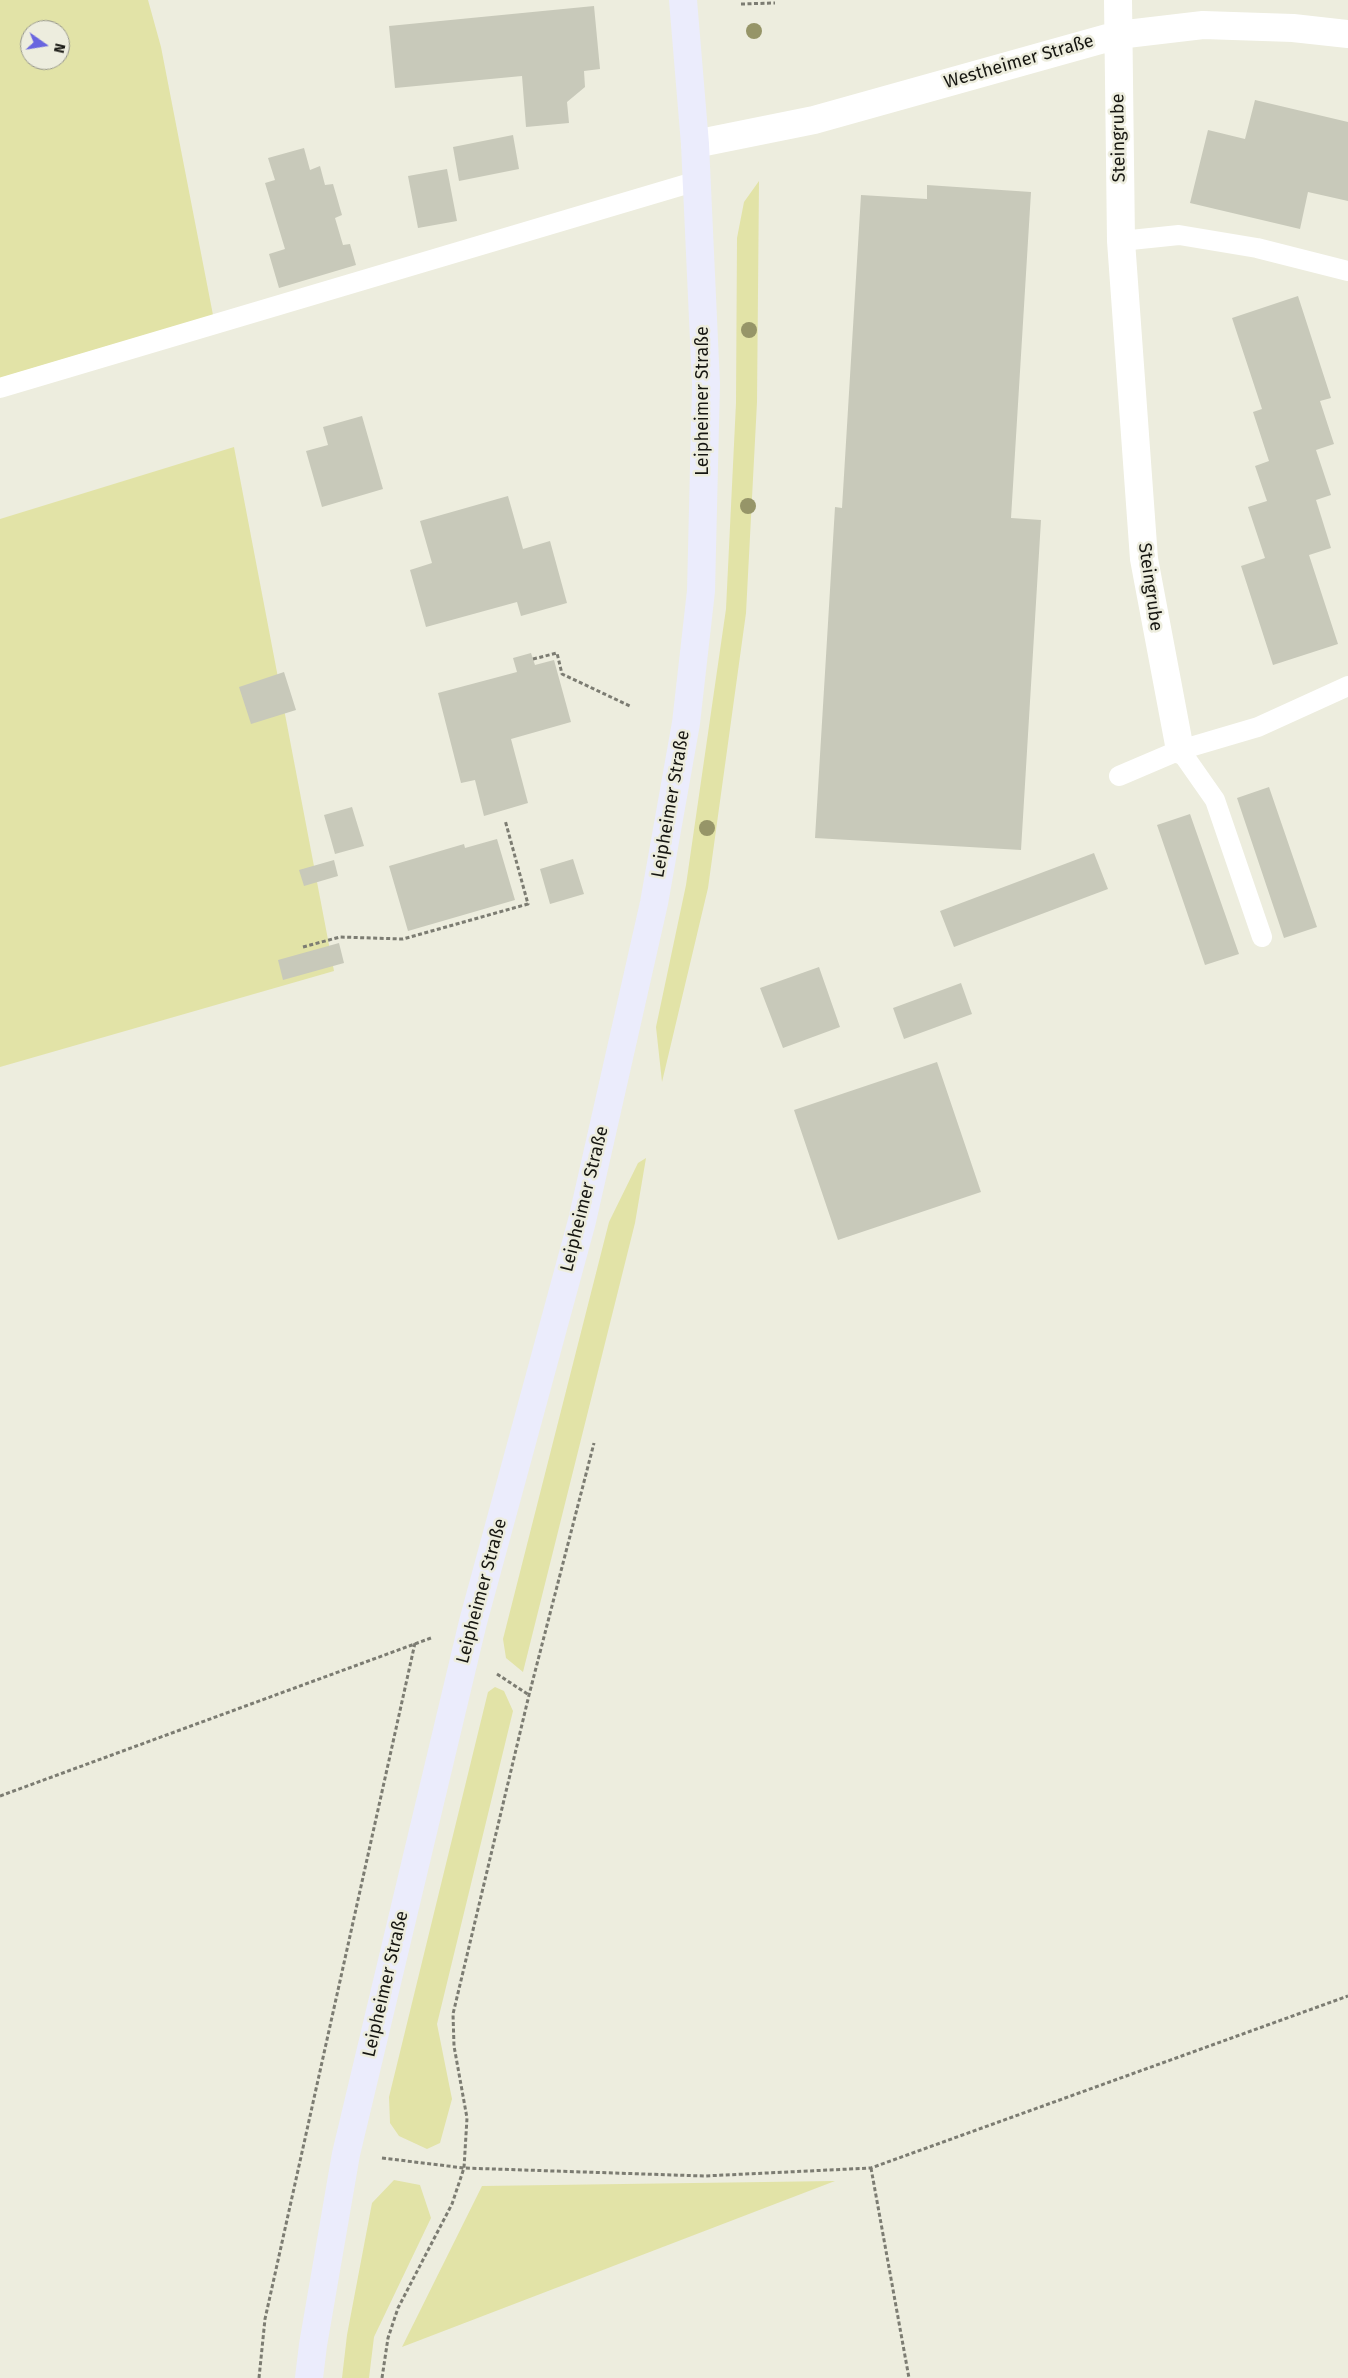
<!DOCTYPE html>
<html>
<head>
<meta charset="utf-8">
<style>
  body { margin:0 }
  #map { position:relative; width:1348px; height:2378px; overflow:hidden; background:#ededde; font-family:"Fira Sans",sans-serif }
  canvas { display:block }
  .north { position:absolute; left:20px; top:20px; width:50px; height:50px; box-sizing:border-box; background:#ededde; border:1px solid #97978c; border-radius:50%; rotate:103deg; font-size:14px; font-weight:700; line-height:20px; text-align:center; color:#161611 }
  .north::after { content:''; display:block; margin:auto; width:18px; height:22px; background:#6965df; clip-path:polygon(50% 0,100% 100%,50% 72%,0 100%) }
</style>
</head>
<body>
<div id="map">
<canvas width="1348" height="2378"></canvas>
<div class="north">N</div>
</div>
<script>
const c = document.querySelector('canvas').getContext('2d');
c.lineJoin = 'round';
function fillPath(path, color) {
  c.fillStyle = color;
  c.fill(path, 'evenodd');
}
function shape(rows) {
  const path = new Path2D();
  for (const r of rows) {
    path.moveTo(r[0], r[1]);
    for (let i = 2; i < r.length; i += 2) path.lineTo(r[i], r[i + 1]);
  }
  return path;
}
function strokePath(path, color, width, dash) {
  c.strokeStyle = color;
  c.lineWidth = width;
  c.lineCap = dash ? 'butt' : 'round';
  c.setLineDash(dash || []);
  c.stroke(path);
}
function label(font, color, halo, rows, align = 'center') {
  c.font = font + ' "Fira Sans",sans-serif';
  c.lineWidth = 5;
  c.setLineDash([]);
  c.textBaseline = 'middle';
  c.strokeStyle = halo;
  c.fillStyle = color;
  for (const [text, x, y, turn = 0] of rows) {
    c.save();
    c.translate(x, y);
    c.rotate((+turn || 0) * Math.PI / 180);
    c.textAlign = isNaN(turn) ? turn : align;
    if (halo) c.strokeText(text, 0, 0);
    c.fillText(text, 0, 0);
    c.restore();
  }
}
const green = shape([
  [0,0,148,0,161,47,213,315,0,378],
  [30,30,60,30,60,60,30,60],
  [759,181,757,402,746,613,708,888,662,1082,656,1027,686,885,726,609,736,403,737,238,744,202],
  [234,447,334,971,0,1067,0,519],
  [646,1158,635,1223,523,1672,506,1658,503,1639,609,1222,638,1163],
  [495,1687,504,1691,513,1711,437,2024,452,2099,440,2143,427,2149,399,2136,390,2123,389,2097,488,1692],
  [394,2180,420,2185,431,2218,374,2337,369,2378,342,2378,347,2335,372,2203],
  [835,2181,402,2347,482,2186]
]);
const building = shape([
  [594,6,600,69,584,71,585,87,567,102,569,123,526,127,522,76,395,88,389,26],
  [1255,100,1348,122,1348,201,1308,192,1300,229,1190,203,1208,130,1245,139],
  [513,135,519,169,459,181,453,147],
  [304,148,310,170,320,166,325,185,333,184,342,215,335,218,343,245,350,244,356,265,279,288,269,254,285,249,265,183,275,180,268,158],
  [447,169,457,221,418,228,408,176],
  [927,185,1031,192,1011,518,1041,520,1021,850,815,838,835,507,842,508,861,195,927,199],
  [1298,296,1331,398,1320,401,1334,444,1316,450,1331,495,1316,500,1331,548,1309,555,1338,644,1273,665,1241,566,1265,558,1248,507,1267,501,1255,466,1269,461,1253,412,1262,409,1232,318],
  [362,416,383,489,322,507,306,451,328,445,323,427],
  [508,496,523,549,550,541,567,603,521,616,517,602,426,627,410,570,432,563,420,521],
  [531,653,535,665,554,660,571,722,511,739,528,803,484,816,475,780,461,783,438,693,517,672,513,658],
  [284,672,296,710,251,724,239,687],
  [1269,787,1317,927,1284,938,1237,798],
  [352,807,364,846,335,854,324,815],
  [1190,814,1239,954,1205,965,1157,825],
  [497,839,515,900,408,931,389,866,464,844,465,848],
  [1094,853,1108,889,954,947,940,911],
  [573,859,584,894,550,904,540,869],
  [334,860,338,876,304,886,299,870],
  [339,943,344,963,283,980,278,960],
  [819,967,840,1027,783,1048,760,988],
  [961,983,972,1014,904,1039,893,1008],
  [937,1062,981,1192,838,1240,794,1110]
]);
const path = shape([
  [741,4,775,3],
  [533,659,557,653,562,674,630,706],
  [303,947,340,937,403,939,528,904,505,820],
  [497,1674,529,1695],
  [0,1796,431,1638],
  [382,2158,464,2168,704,2176,871,2168,1348,1996],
  [871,2168,909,2378],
  [259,2378,265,2319,415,1643],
  [382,2378,388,2338,398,2308,452,2204,464,2168,467,2118,454,2046,453,2014,529,1695,594,1443]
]);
const lane = shape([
  [1121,241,1179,235,1257,248,1348,271],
  [0,388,697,181],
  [1180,750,1215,800,1262,937],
  [1119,776,1180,750,1258,727,1348,686]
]);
const street = shape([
  [1118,0,1121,241,1144,559,1180,750],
  [695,144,814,120,1118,35,1203,25,1293,28,1348,34]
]);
const secondary = shape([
  [309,2378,313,2345,346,2154,473,1622,582,1221,654,903,686,723,701,591,706,384,695,144,683,0]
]);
const trees = [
  [754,31],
  [749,330],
  [748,506],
  [707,828]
];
const streetNames = [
  ["Westheimer Straße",1019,62,-16],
  ["Steingrube",1119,138,-91],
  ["Leipheimer Straße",703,401,-90],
  ["Steingrube",1150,587,82],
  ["Leipheimer Straße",671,804,-80],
  ["Leipheimer Straße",585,1199,-76],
  ["Leipheimer Straße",482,1591,-75],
  ["Leipheimer Straße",386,1984,-77]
];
fillPath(green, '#e2e3a7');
fillPath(building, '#c8c9ba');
strokePath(path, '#7c7c72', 3, [4, 2.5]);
strokePath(lane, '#fff', 20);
strokePath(street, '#fff', 28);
strokePath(secondary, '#ebecfc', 28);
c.fillStyle = '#969568';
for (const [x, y] of trees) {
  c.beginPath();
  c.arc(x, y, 8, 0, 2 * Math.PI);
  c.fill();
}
label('18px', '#161611', '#ededde', streetNames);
</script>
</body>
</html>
